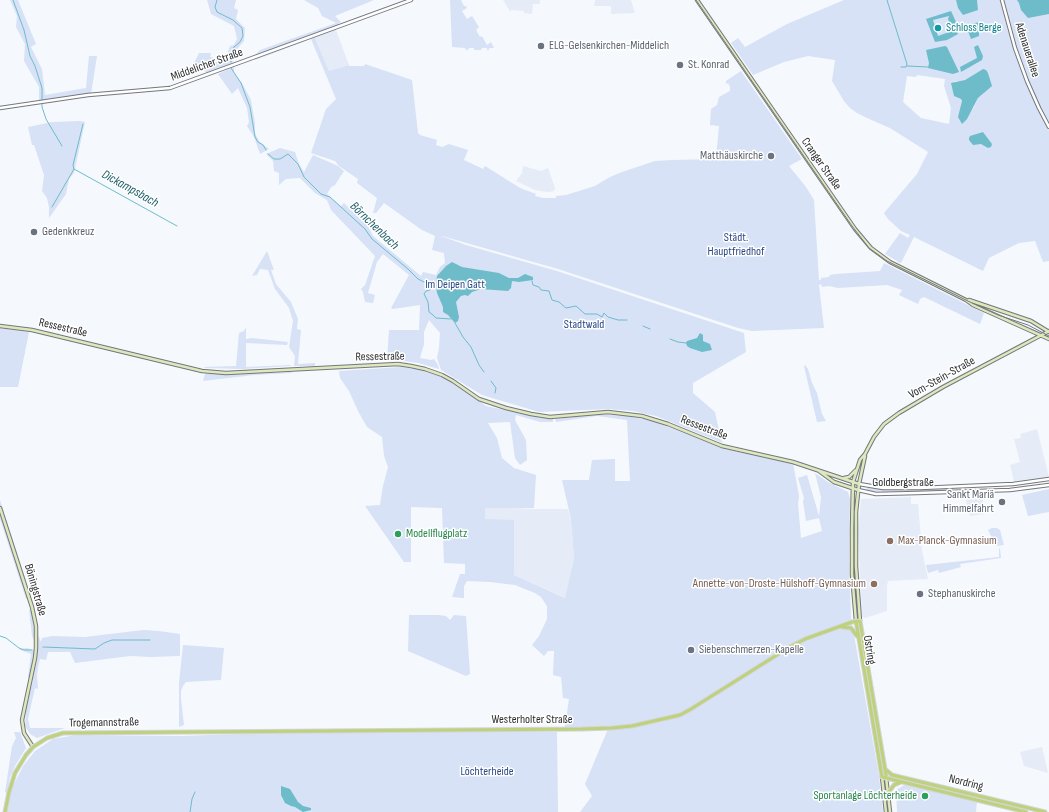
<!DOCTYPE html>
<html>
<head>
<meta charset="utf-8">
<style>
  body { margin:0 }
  canvas { display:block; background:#f5f8fd }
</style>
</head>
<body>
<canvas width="1049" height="812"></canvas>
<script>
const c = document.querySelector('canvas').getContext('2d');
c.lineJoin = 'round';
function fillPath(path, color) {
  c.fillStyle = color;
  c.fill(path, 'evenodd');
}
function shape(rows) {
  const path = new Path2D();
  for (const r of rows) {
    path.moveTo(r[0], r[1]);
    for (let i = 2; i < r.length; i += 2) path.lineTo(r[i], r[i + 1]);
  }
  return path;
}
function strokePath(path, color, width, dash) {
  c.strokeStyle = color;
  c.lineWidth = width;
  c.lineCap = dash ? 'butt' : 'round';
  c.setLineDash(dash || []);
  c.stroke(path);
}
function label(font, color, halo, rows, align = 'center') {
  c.font = font + ' "Sofia Sans Condensed",sans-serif';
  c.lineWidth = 3;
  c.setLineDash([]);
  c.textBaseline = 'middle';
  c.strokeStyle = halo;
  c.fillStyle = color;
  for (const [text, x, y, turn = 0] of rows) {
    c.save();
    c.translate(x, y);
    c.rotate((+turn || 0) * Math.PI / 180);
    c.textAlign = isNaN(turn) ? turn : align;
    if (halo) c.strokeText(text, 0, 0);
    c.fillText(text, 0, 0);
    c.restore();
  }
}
const built = shape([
  [503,0,540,0,540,4,533,4,532,14,524,13,524,11,511,10,511,13],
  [595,0,631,0,635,13,611,14,611,6,594,6],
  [336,30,349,65,329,71,315,38],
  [523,166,541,171,548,168,555,188,554,191,547,192,535,190,516,181,522,173],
  [1037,429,1049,477,1014,481,1010,465,1020,462,1014,439,1021,438,1020,434],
  [982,495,985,514,970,516,965,496],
  [911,497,911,504,918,504,922,550,928,579,888,581,887,586,887,611,865,618,862,617,858,531,861,499],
  [495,507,532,509,568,509,571,520,574,559,566,598,514,575,514,520,485,520,485,508],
  [1042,747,1048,773,1024,766,1020,752]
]);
const green = shape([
  [10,0,18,0,36,44,31,47,42,69,45,95,86,88,89,56,97,56,91,94,39,102,39,87,24,61,25,44,16,27,17,16],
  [207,0,236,0,234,8,238,10,236,19,245,28,244,41,232,55,233,63,207,73,194,63,199,53,211,53,210,57,214,58,219,65,225,60,230,46,234,45,237,39,234,26,211,14],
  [304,0,374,0,335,16,341,22,339,23,336,30,315,38,329,71,349,65,349,66,364,66,365,64,412,80,418,133,420,135,437,140,436,145,442,147,449,144,468,150,464,160,483,169,485,166,520,188,536,194,535,196,543,198,556,198,556,196,566,195,595,186,610,177,622,172,655,161,672,160,716,159,719,126,710,125,711,109,717,105,719,97,730,91,730,87,728,83,726,84,726,81,741,71,802,159,789,166,806,187,814,200,819,280,821,280,821,278,829,277,830,275,836,274,880,271,884,263,984,313,980,324,924,297,920,299,918,304,899,295,902,290,887,285,838,288,829,286,822,287,821,284,819,285,824,328,752,331,738,328,558,269,442,236,441,236,466,245,557,271,744,333,746,352,693,383,693,393,715,412,719,430,718,436,723,443,656,416,633,411,608,409,539,412,482,395,441,370,437,358,439,348,440,333,429,320,424,332,424,344,420,358,431,360,434,359,438,365,439,369,418,363,404,361,387,361,389,330,419,330,420,305,393,309,391,308,409,275,383,254,377,262,368,293,375,295,373,303,365,302,363,292,361,289,365,285,375,256,331,210,327,200,315,193,300,178,286,179,279,185,279,173,274,171,273,161,266,154,280,148,295,152,299,164,304,172,313,155,338,166,344,171,335,185,331,187,327,194,341,206,344,203,368,226,373,236,421,276,423,272,436,275,440,267,445,263,444,253,432,250,435,236,422,230,384,203,376,213,373,213,377,198,357,183,358,179,339,166,335,161,311,153,326,109,336,99,311,39,255,60,255,55,260,50,336,23,322,16,318,8],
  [450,0,461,0,464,6,466,6,467,8,462,11,467,19,472,16,479,27,476,30,480,37,482,36,487,45,491,42,494,48,489,48,489,50,487,50,487,48,482,48,481,50,474,50,474,48,469,48,468,50,466,50,465,48,452,47],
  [844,0,1049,0,1049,127,1047,128,1049,131,1049,261,1043,262,1035,241,1019,243,989,258,983,271,914,237,901,263,897,262,898,260,897,261,885,254,900,233,908,238,910,235,901,231,888,219,884,213,917,174,928,152,890,128,867,118,857,113,850,108,844,101,832,81,835,60,808,56,784,62,753,75,731,43,738,38,745,47,787,24],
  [983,69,988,73,989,77,983,94,978,98,974,107,962,123,960,119,960,114,962,101,961,99,956,97,955,81,959,82,965,80],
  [917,75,945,79,944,86,951,108,949,124,921,118,903,102,907,76,916,77],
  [234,67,234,73,242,83,251,100,255,123,255,133,259,141,269,149,260,154,254,137,247,126,249,122,247,108,238,88,232,94,218,74],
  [81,121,85,122,74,173,69,179,66,194,49,218,49,207,47,198,42,191,44,175,34,145,32,145,28,127,52,122],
  [267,251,274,270,271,270,276,284,291,302,298,319,297,329,301,330,298,364,315,363,315,366,294,366,295,356,289,347,293,321,289,308,275,289,268,270,260,269,257,275,252,276],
  [246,327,246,339,252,338,288,342,287,345,246,343,246,367,291,365,290,366,242,369,205,368,204,367,236,366,239,333,244,331],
  [0,328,29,332,18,387,0,387],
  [805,365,808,369,812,383,817,393,822,414,826,421,817,422,804,366],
  [401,367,423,370,439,376,458,386,486,406,539,417,553,419,553,422,540,422,516,415,515,420,526,440,527,460,520,465,515,458,510,422,488,423,497,438,502,458,514,468,536,475,534,508,485,508,485,519,514,520,514,575,565,598,574,559,571,519,562,480,589,480,592,460,615,459,615,481,630,481,627,420,597,416,556,422,555,419,596,414,627,416,653,421,725,449,793,463,799,496,798,504,801,538,822,531,819,518,806,521,803,501,804,498,798,478,807,475,819,516,821,497,815,473,828,482,848,492,850,499,849,560,851,618,879,776,883,812,580,812,592,796,585,784,608,729,563,729,565,726,569,699,563,698,561,677,553,675,554,651,548,651,544,656,532,645,539,636,547,619,547,606,541,597,535,593,515,585,490,582,467,581,464,586,464,598,452,597,460,574,465,574,465,564,444,563,442,508,411,507,411,562,404,562,365,506,380,505,383,486,388,467,384,456,382,437,367,427,358,411,349,391,340,378,339,371],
  [291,372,292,373,254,375,203,381,205,374,234,374],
  [867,488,891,489,953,488,953,491,885,492,866,491],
  [1049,489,1049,512,1028,516,1022,495],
  [0,500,25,578,30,599,26,599,0,519],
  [992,528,997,528,1000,530,1004,545,996,546,988,530],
  [1000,548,1001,558,960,564,961,567,939,573,938,570,928,573,926,565,999,557,999,549],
  [34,609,38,635,41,642,42,638,52,636,85,637,143,630,159,631,180,634,180,656,150,657,130,656,75,663,70,652,48,652,46,660,40,659,38,668,37,675,38,689,35,688,28,719,30,728,65,728,37,738,30,734,25,726,26,709,33,680,28,677,31,654,18,649,27,648,37,651,37,646,32,636,29,610],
  [409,615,439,615,446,616,450,620,454,615,466,616,470,674,466,676,408,651],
  [183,645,224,648,221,680,186,682,183,686,181,691,181,699,184,725,179,727,179,683],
  [341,730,557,732,558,812,7,812,12,788,23,766,35,751,53,739,76,735,183,736],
  [14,732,20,732,26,748,15,766,10,778,7,793,5,792,12,746,16,738],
  [906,784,977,801,976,812,897,812,896,790]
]);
const water = shape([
  [956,0,977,0,978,10,963,15,958,8],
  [1017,0,1049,0,1049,14,1028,18,1021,10,1019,3],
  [951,11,956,22,958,34,947,40,935,42,926,19],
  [949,16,948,19,952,31,938,36,933,20],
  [979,22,979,36,971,39,966,26],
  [978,45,983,56,982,60,961,72,960,67,977,58,974,47],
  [945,46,947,47,959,72,953,74,928,68,929,63,926,50],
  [983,69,986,70,988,73,992,86,978,98,967,119,962,124,958,117,962,101,961,99,954,96,951,83,965,80],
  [983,132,992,144,991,147,988,148,981,144,973,145,969,140,969,138,970,136],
  [452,262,462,267,499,273,509,278,518,278,525,274,533,277,533,280,519,282,512,281,511,288,508,291,481,289,472,292,468,296,465,295,461,296,456,302,459,317,458,321,455,323,448,315,443,312,443,307,437,293,436,285,437,276,446,266],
  [700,333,703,335,703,341,710,344,712,350,702,352,690,348,687,346,686,343,687,341,697,338],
  [281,786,290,789,298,802,303,806,311,808,311,810,303,812,295,807,291,806,285,803,281,795]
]);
const stream = shape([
  [13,0,24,30,30,56,35,66,42,88,42,100],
  [217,0,215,7,217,12,233,20,242,28,243,36,240,42,234,47,232,51,231,62],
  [887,0,907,64,906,67,901,67],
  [907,66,928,67],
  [231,68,241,83,250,107,255,137,258,142,263,145,266,150],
  [42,103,42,107,46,119,62,146],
  [268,154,274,159,280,159,288,154,298,164,304,177,321,194,330,197,365,229,372,239,408,269,418,279,428,284,431,287,430,290,426,291,424,294,428,302,429,312,433,315,436,318,451,319],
  [74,169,177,226],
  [52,207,74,169,73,165,83,124],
  [532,281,533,285,539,287,541,290,549,291,552,300,559,302,566,308,576,306,585,314,597,314,602,317,604,313,608,317,618,320,627,320],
  [455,323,463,337,471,347,479,365,484,372],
  [643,326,650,329],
  [670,339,678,342,686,343],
  [491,381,496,388,495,393],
  [0,636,6,638,19,648,24,650,32,650],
  [43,647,95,649,104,643,112,640,150,640],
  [190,812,192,799,195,792]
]);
const tertiary = shape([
  [1002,0,1015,48,1027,81,1039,108,1049,127],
  [0,108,88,95,170,88,411,0],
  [859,484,883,488,920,488,1013,484,1049,479],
  [858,490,876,494,917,493,1010,490,1049,485]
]);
const secondary = shape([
  [697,0,855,229,871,248,890,262,966,300,973,305,1049,339],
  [969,300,1031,321,1049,332],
  [0,326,32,330,202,371,226,373,398,364,411,366,425,369,442,375,453,381,479,399,506,408,531,414,550,417,608,412,642,416,668,424,722,446,793,462,859,484],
  [819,471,834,482,858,490],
  [844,478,849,477,856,470],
  [0,508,32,607,36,626,36,648,35,658,22,720,24,733,33,747],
  [856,621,852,574,852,529,853,482,860,460,865,454,874,437,884,424,899,413,943,387,1049,331],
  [860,621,856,566,856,512,859,484,865,456],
  [882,777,886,812],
  [886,777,890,812]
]);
const primary = shape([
  [856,621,882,777],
  [842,627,851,628,857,636],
  [886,770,892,775,1045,812],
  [882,777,1026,812],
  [888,793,894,785,901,782],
  [5,812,9,792,15,773,26,755,33,747,47,738,63,733,582,729,612,728,632,726,680,715,691,709,788,648,805,639,852,622,860,621,886,775]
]);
const tram = shape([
  [696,0,852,226,869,248,887,261,974,304,998,315,1028,325,1049,336]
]);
const markers = [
  [938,28,4,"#0f9aa8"],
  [541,46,4,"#6b7280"],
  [680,65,4,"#6b7280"],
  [771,156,4,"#6b7280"],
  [34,232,4,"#6b7280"],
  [1002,502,4,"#6b7280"],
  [398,534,4,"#2e9e5b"],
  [890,541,4,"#8d6e63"],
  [874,584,4,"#8d6e63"],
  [920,594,4,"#6b7280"],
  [691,650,4,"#6b7280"],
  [925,796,4,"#2e9e5b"]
];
const cultureNames = [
  ["Schloss Berge",946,28]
];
const worshipNames = [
  ["ELG-Gelsenkirchen-Middelich",549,46],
  ["St. Konrad",688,65],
  ["Matthäuskirche",763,156,"right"],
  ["Gedenkkreuz",42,232],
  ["Sankt Mariä",994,495,"right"],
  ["Himmelfahrt",994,509,"right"],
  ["Stephanuskirche",928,594],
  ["Siebenschmerzen-Kapelle",699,650]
];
const streetNames = [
  ["Adenauerallee",1027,50,72],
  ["Middelicher Straße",207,65,-20],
  ["Cranger Straße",821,164,55],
  ["Ressestraße",63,328,13],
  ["Ressestraße",380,357,-1],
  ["Vom-Stein-Straße",942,378,-29],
  ["Ressestraße",704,428,21],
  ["Goldbergstraße",903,483],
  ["Böningstraße",35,590,74],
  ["Ostring",869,650,81],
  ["Westerholter Straße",532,720],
  ["Trogemannstraße",104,723,-1],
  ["Nordring",966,783,14]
];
const parkNames = [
  ["Städt.",736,238],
  ["Hauptfriedhof",736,252],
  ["Im Deipen Gatt",455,285],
  ["Stadtwald",584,325],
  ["Löchterheide",487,772]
];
const leisureNames = [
  ["Modellflugplatz",406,534],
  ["Sportanlage Löchterheide",917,796,"right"]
];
const educationNames = [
  ["Max-Planck-Gymnasium",898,541],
  ["Annette-von-Droste-Hülshoff-Gymnasium",866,584,"right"]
];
const waterNames = [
  ["Dickampsbach",130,189,29],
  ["Börnchenbach",374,226,44]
];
fillPath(built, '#e5ecf8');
fillPath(green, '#d7e2f6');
fillPath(water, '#6ebcca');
strokePath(stream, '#6ebcca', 1);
strokePath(tertiary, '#75777c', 4.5);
strokePath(secondary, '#75777c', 4.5);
strokePath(primary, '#d5d5d5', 5);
strokePath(tertiary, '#fff', 2.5);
strokePath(secondary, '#dee8bd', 2.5);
strokePath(primary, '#bed17c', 3);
strokePath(tram, '#76787b', 1);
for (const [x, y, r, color] of markers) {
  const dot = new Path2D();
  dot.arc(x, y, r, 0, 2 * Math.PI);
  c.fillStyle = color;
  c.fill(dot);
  strokePath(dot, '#fff', 1.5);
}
label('12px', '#0d838f', '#fff', cultureNames, 'left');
label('12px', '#5b616d', '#fff', worshipNames, 'left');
label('12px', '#2c2d2f', '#fff', streetNames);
label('12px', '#2a4886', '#fff', parkNames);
label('12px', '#27864d', '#fff', leisureNames, 'left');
label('12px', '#785e54', '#fff', educationNames, 'left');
label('italic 13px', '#1f5f6a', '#fff', waterNames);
</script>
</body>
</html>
